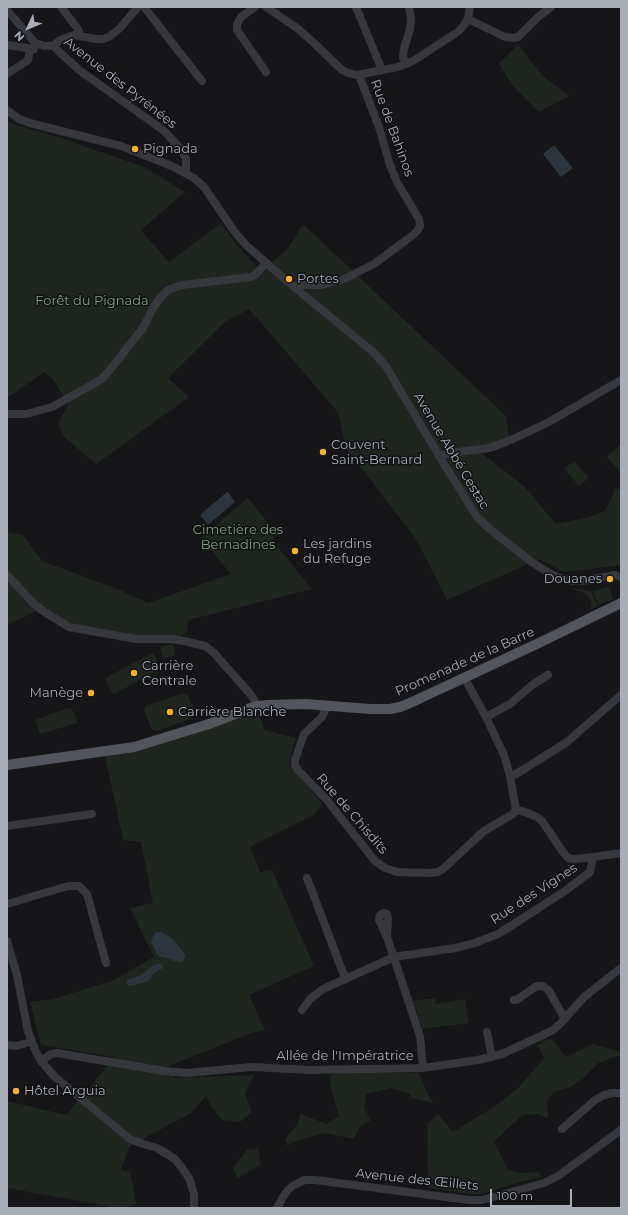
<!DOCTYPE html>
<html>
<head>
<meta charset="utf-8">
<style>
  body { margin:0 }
  #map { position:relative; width:628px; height:1215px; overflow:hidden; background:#161618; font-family:Montserrat,sans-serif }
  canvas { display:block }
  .frame { position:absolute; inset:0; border:8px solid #a8adb8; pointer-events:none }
  .north { position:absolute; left:8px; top:8px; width:40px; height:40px; -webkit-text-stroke:3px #111113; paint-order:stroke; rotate:226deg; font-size:11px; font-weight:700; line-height:16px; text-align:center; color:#a8adb8 }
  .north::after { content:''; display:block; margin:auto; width:14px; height:18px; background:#a8adb8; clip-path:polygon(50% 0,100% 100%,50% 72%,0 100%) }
  .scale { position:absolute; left:490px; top:1189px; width:82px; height:18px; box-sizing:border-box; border:2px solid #a8adb8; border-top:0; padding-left:5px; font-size:12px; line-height:14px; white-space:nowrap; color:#a8adb8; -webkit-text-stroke:3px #111113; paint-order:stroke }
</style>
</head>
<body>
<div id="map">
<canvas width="628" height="1215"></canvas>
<div class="frame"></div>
<div class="north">N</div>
<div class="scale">100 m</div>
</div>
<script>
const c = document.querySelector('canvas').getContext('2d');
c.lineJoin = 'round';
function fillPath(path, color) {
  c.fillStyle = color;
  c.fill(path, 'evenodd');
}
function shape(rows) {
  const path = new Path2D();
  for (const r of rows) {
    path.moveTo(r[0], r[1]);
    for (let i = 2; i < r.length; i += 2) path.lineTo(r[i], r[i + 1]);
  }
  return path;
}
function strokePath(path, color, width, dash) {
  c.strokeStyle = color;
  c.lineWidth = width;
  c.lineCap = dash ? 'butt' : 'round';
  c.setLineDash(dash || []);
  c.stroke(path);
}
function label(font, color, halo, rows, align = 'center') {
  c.font = font + ' Montserrat,sans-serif';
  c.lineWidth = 3;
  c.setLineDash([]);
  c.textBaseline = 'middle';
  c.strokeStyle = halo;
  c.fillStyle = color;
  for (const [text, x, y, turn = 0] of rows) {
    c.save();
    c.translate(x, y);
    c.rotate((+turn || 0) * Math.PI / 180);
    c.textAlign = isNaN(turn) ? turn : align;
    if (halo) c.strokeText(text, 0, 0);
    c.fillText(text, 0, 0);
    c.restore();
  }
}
const green = shape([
  [518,45,544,77,569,96,539,112,512,85,499,63],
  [7,119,10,123,58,137,144,167,185,192,141,230,169,262,221,223,238,247,256,266,264,273,273,262,288,248,303,224,506,416,509,439,476,449,524,486,556,524,589,517,605,511,616,488,621,490,621,565,564,572,539,559,447,600,416,539,346,448,338,412,249,309,225,322,168,378,189,397,96,464,64,437,58,423,68,404,53,379,44,372,7,398],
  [621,444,621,473,607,457],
  [574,461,589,478,579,486,564,469],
  [248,498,278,535,272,540,312,589,188,620,187,631,174,644,67,630,36,611,7,625,7,532,23,535,42,561,120,590,148,603,231,574,201,538],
  [566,587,591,591,598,606,589,610,592,607,591,601,585,593],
  [609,587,613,599,599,605,593,591],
  [173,644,176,655,163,659,160,647],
  [153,653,161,669,114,694,112,692,105,680,107,677],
  [183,693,188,696,196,714,193,718,157,731,154,730,151,728,144,709,146,706],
  [68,708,72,709,77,719,77,723,40,734,35,720],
  [259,711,264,730,296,738,289,764,322,803,321,807,312,816,250,847,260,872,272,870,314,966,249,995,265,1030,248,1034,169,1066,175,1078,254,1075,245,1093,252,1113,240,1122,222,1120,213,1109,206,1096,191,1113,130,1146,121,1170,130,1172,133,1186,136,1204,122,1208,107,1208,107,1206,7,1188,7,1101,66,1115,115,1057,41,1045,30,1002,53,999,112,981,154,957,130,908,153,903,141,842,123,840,105,756,201,730],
  [435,998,436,1004,465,999,469,1023,423,1029,413,1001],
  [551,1038,566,1057,592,1044,621,1052,621,1057,618,1056,598,1063,584,1078,571,1087,554,1092,547,1102,548,1118,538,1114,523,1115,508,1128,494,1142,508,1170,523,1173,538,1172,542,1177,516,1183,479,1195,428,1188,427,1124,438,1114,453,1132,500,1103,519,1087,544,1058,537,1045],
  [344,1072,419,1073,427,1092,433,1103,412,1098,410,1094,391,1088,366,1094,364,1108,371,1120,359,1128,354,1139,324,1133,293,1142,287,1146,285,1139,298,1124,300,1114,327,1124,339,1116,331,1089,330,1075],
  [258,1148,261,1165,237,1178,233,1168,247,1150]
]);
const water = shape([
  [554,145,573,168,561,177,543,154],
  [227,492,228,492,235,502,209,524,207,524,201,516,201,514],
  [157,932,162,932,174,940,185,954,185,957,183,961,180,962,174,961,168,958,158,956,151,942,154,934],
  [158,963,162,965,163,968,154,973,149,981,130,986,127,984,127,980,141,975,148,969]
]);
const minor = shape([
  [61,7,78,29,80,36],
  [144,7,202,81],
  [255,7,241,17,237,25,237,30,266,72],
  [266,7,297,28,314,43,342,70,348,73,357,75,398,67,413,61,459,31,464,25,468,19,470,7],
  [356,7,382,70],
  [7,10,35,43,44,46,53,46,79,70,163,130,180,148,184,155,186,159,186,172],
  [468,19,505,37,514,38,518,37,538,17,551,7],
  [7,45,34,49],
  [53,46,60,40,74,35,96,39,103,39,109,37,119,29,138,7],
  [406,64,403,57,404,49,410,29,411,18,409,7],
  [7,74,24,63,28,60,30,49],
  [7,110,19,119,30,123,121,146,174,167,194,178,204,187,234,231,246,245,288,282,372,351,385,365,444,464,477,517,491,530,529,560,544,570,560,578,572,581,583,581,615,575,621,577],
  [295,288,300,285,323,285,344,279,374,264,413,235,418,230,420,226,419,219,397,182,390,165,379,127,359,75],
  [7,414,27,414,52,407,102,379,113,366,143,328,153,308,160,298,168,290,182,285,251,277,255,275,266,263],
  [440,457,442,455,450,453,490,448,513,439,547,423,621,380],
  [7,575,34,604,43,611,69,627,136,639,172,639,184,641,205,646,214,653,252,696,255,702,256,706],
  [464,677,486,717,504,755,510,776,516,810,525,812,537,817,542,821,563,852,568,858,574,859,593,857,621,853],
  [327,706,322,717,304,734,295,760,295,765,298,770,326,799,375,861,385,868,397,872,430,873,438,872,443,869,484,831,513,814,516,810],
  [486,717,510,704,532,685,548,675],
  [510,776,516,774,521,771,567,742,621,695],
  [7,826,92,814],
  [307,878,345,978],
  [7,904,68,886,79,886,87,894,106,963],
  [387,937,388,918,387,914,383,913,380,915,379,920,387,937,420,1036,423,1068],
  [7,941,17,975,28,1031,36,1052,41,1061,55,1077,130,1139,143,1144,157,1148,175,1159,182,1168,189,1178,194,1194,194,1208],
  [514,1000,518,999,535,987,539,986,543,986,549,991,565,1019],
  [302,1010,310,999,323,989,394,957,455,948,475,943,498,934,514,924,565,891,590,872,593,857],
  [487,1032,492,1057],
  [7,1045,16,1046,31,1042],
  [41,1061,51,1054,57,1053,164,1071,187,1073,251,1067,311,1070,423,1068,478,1060,502,1054,543,1035,553,1030,561,1023,584,997,621,968],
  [562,1129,595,1100,604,1095,613,1093,621,1093],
  [277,1208,283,1197,288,1190,294,1185,305,1180,315,1180,469,1200,482,1200,544,1183,558,1176,621,1130]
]);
const major = shape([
  [7,765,134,747,209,724,256,706,268,705,306,704,370,709,390,709,400,707,410,703,541,642,621,603]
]);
const markers = [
  [135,149,4,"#f2b134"],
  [289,279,4,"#f2b134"],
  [323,452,4,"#f2b134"],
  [295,551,4,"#f2b134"],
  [610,579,4,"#f2b134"],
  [134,673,4,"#f2b134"],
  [91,693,4,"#f2b134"],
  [170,712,4,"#f2b134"],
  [16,1091,4,"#f2b134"]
];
const streetNames = [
  ["Avenue des Pyrénées",120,83,38],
  ["Rue de Bahinos",392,128,70],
  ["Avenue Abbé Cestac",451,451,59],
  ["Promenade de la Barre",465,662,-24],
  ["Rue de Chisdits",352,814,49],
  ["Rue des Vignes",534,894,-33],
  ["Allée de l'Impératrice",345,1056],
  ["Avenue des Œillets",417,1180,6]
];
const poiNames = [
  ["Pignada",143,149],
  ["Portes",297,279],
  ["Couvent",331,445],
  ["Saint-Bernard",331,460],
  ["Les jardins",303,544],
  ["du Refuge",303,559],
  ["Douanes",602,579,"right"],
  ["Carrière",142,666],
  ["Centrale",142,681],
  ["Manège",83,693,"right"],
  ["Carrière Blanche",178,712],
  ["Hôtel Arguia",24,1091]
];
const parkNames = [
  ["Forêt du Pignada",92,301],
  ["Cimetière des",238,530],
  ["Bernadines",238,545]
];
fillPath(green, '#1e261f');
fillPath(water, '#2c353c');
strokePath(minor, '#37383d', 8);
strokePath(major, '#53555c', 10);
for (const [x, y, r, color] of markers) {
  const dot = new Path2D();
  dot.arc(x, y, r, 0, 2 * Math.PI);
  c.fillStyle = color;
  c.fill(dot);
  strokePath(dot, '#111113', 1.5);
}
label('13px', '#a8adb8', '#111113', streetNames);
label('13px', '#a8adb8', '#111113', poiNames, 'left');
label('13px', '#7fa381', '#111113', parkNames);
</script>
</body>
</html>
